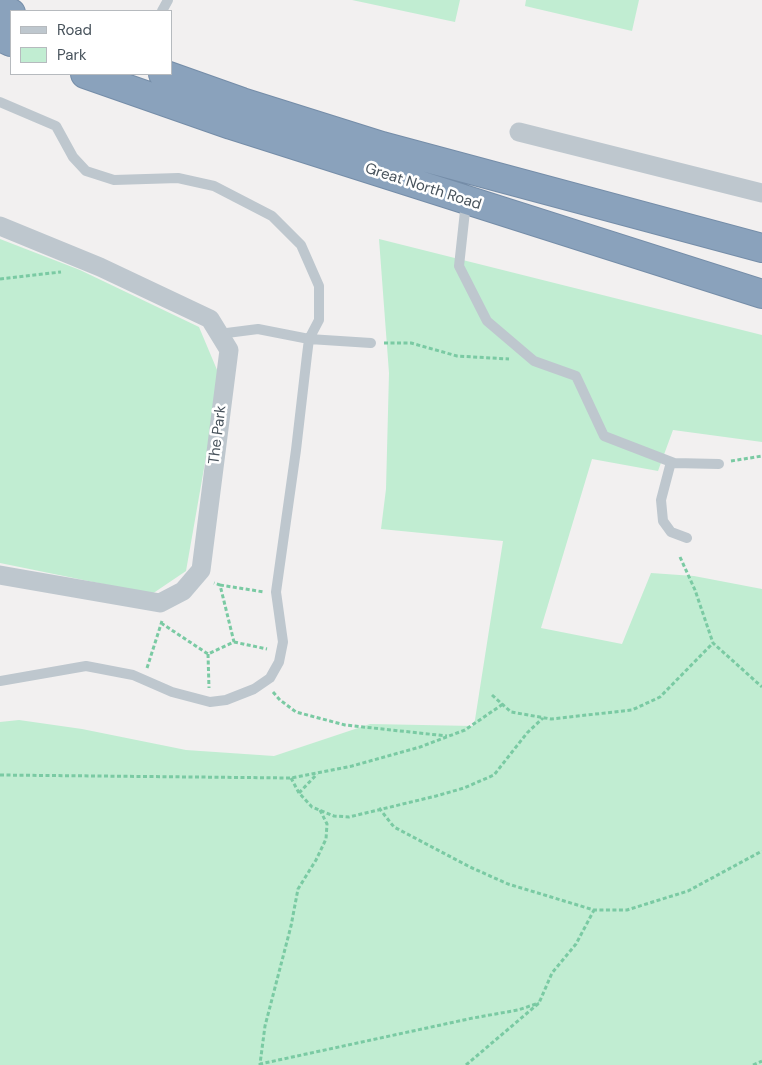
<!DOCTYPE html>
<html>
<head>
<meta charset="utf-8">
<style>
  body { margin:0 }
  #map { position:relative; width:762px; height:1065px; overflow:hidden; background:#f2f0f0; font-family:"DM Sans",sans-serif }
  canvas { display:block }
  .legend { position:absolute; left:10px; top:10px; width:162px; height:65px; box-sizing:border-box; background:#fff; border:1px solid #b6babe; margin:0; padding:6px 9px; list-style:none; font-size:15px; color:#48535c }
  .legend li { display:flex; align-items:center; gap:10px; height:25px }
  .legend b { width:25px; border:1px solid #b6babe }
</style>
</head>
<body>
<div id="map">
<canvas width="762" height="1065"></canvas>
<ul class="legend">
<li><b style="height:6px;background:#bec7ce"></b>Road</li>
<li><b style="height:14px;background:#c1edd2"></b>Park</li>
</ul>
</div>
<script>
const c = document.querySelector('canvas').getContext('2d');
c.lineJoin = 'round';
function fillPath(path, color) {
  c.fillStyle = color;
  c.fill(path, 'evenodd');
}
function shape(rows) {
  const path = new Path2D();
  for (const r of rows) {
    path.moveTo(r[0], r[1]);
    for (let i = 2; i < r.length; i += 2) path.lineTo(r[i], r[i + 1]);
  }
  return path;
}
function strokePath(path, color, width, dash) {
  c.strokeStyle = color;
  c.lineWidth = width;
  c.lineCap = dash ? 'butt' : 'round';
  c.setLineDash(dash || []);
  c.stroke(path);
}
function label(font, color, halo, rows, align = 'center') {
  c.font = font + ' "DM Sans",sans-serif';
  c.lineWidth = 5;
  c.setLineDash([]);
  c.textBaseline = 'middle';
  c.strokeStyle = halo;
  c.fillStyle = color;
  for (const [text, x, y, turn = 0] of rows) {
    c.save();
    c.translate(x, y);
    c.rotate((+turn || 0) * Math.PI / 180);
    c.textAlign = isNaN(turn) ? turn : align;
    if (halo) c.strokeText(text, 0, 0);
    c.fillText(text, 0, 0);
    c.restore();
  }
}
const green = shape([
  [352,0,460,0,455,22],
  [526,0,639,0,632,31,525,6],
  [0,239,80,270,199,327,220,377,186,571,152,594,0,563],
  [379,239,762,335,762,442,673,430,658,471,592,459,541,628,622,644,651,573,694,576,762,589,762,1065,0,1065,0,722,19,720,82,729,186,750,274,756,370,724,474,726,503,541,381,529,386,489,389,373]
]);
const path = shape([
  [0,279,61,272],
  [384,343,411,343,457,356,509,359],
  [731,461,762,456],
  [680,557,695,590,713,643,762,687],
  [220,585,264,592],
  [161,623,208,654,234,642,220,585,214,583],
  [234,642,267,649],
  [208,654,209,688],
  [147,668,162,621],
  [273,692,280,700,296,712,345,725,447,736],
  [492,695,511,712,551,719,632,710,660,697,713,643],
  [0,775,291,778,352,766,420,747,465,730,503,704],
  [291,778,299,793,312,807,334,816,349,817,436,796,464,788,494,775,527,733,543,718],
  [299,793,317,774],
  [379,808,394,827,470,867,508,884,594,910,627,910,688,891,762,851],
  [320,810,327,824,326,839,316,860,298,889,291,926,265,1026,260,1064,473,1018,518,1010,539,1003],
  [466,1065,539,1003,552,973,576,944,594,910],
  [753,1065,762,1061]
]);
const lane = shape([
  [162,11,168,0],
  [0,102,56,126,73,157,86,171,114,180,178,178,214,186,272,216,301,245,319,286,319,320,309,339,307,355,296,450,276,592,283,642,279,662,270,678,254,689,226,700,210,702,172,692,133,675,86,666,0,681],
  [466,202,459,266,487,321,534,361,576,376,604,436,674,463,719,464],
  [219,334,258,329,309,339,371,343],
  [671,462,661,500,663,521,671,532,687,538]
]);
const street = shape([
  [519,132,762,193],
  [0,226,100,267,210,319,229,350,201,570,183,591,160,603,0,575]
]);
const highway = shape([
  [0,8,11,13],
  [0,37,11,42],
  [85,74,231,125,762,294],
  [163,74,242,102,382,146,762,248]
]);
const streetNames = [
  ["Great North Road",423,187,18],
  ["The Park",218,435,-83]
];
fillPath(green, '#c1edd2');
strokePath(highway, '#758da8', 30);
strokePath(path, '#7acaa3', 3, [4, 2.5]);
strokePath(lane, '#bec7ce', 10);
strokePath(street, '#bec7ce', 19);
strokePath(highway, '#8aa2bc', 28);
label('15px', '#48535c', '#fff', streetNames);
</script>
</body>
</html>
